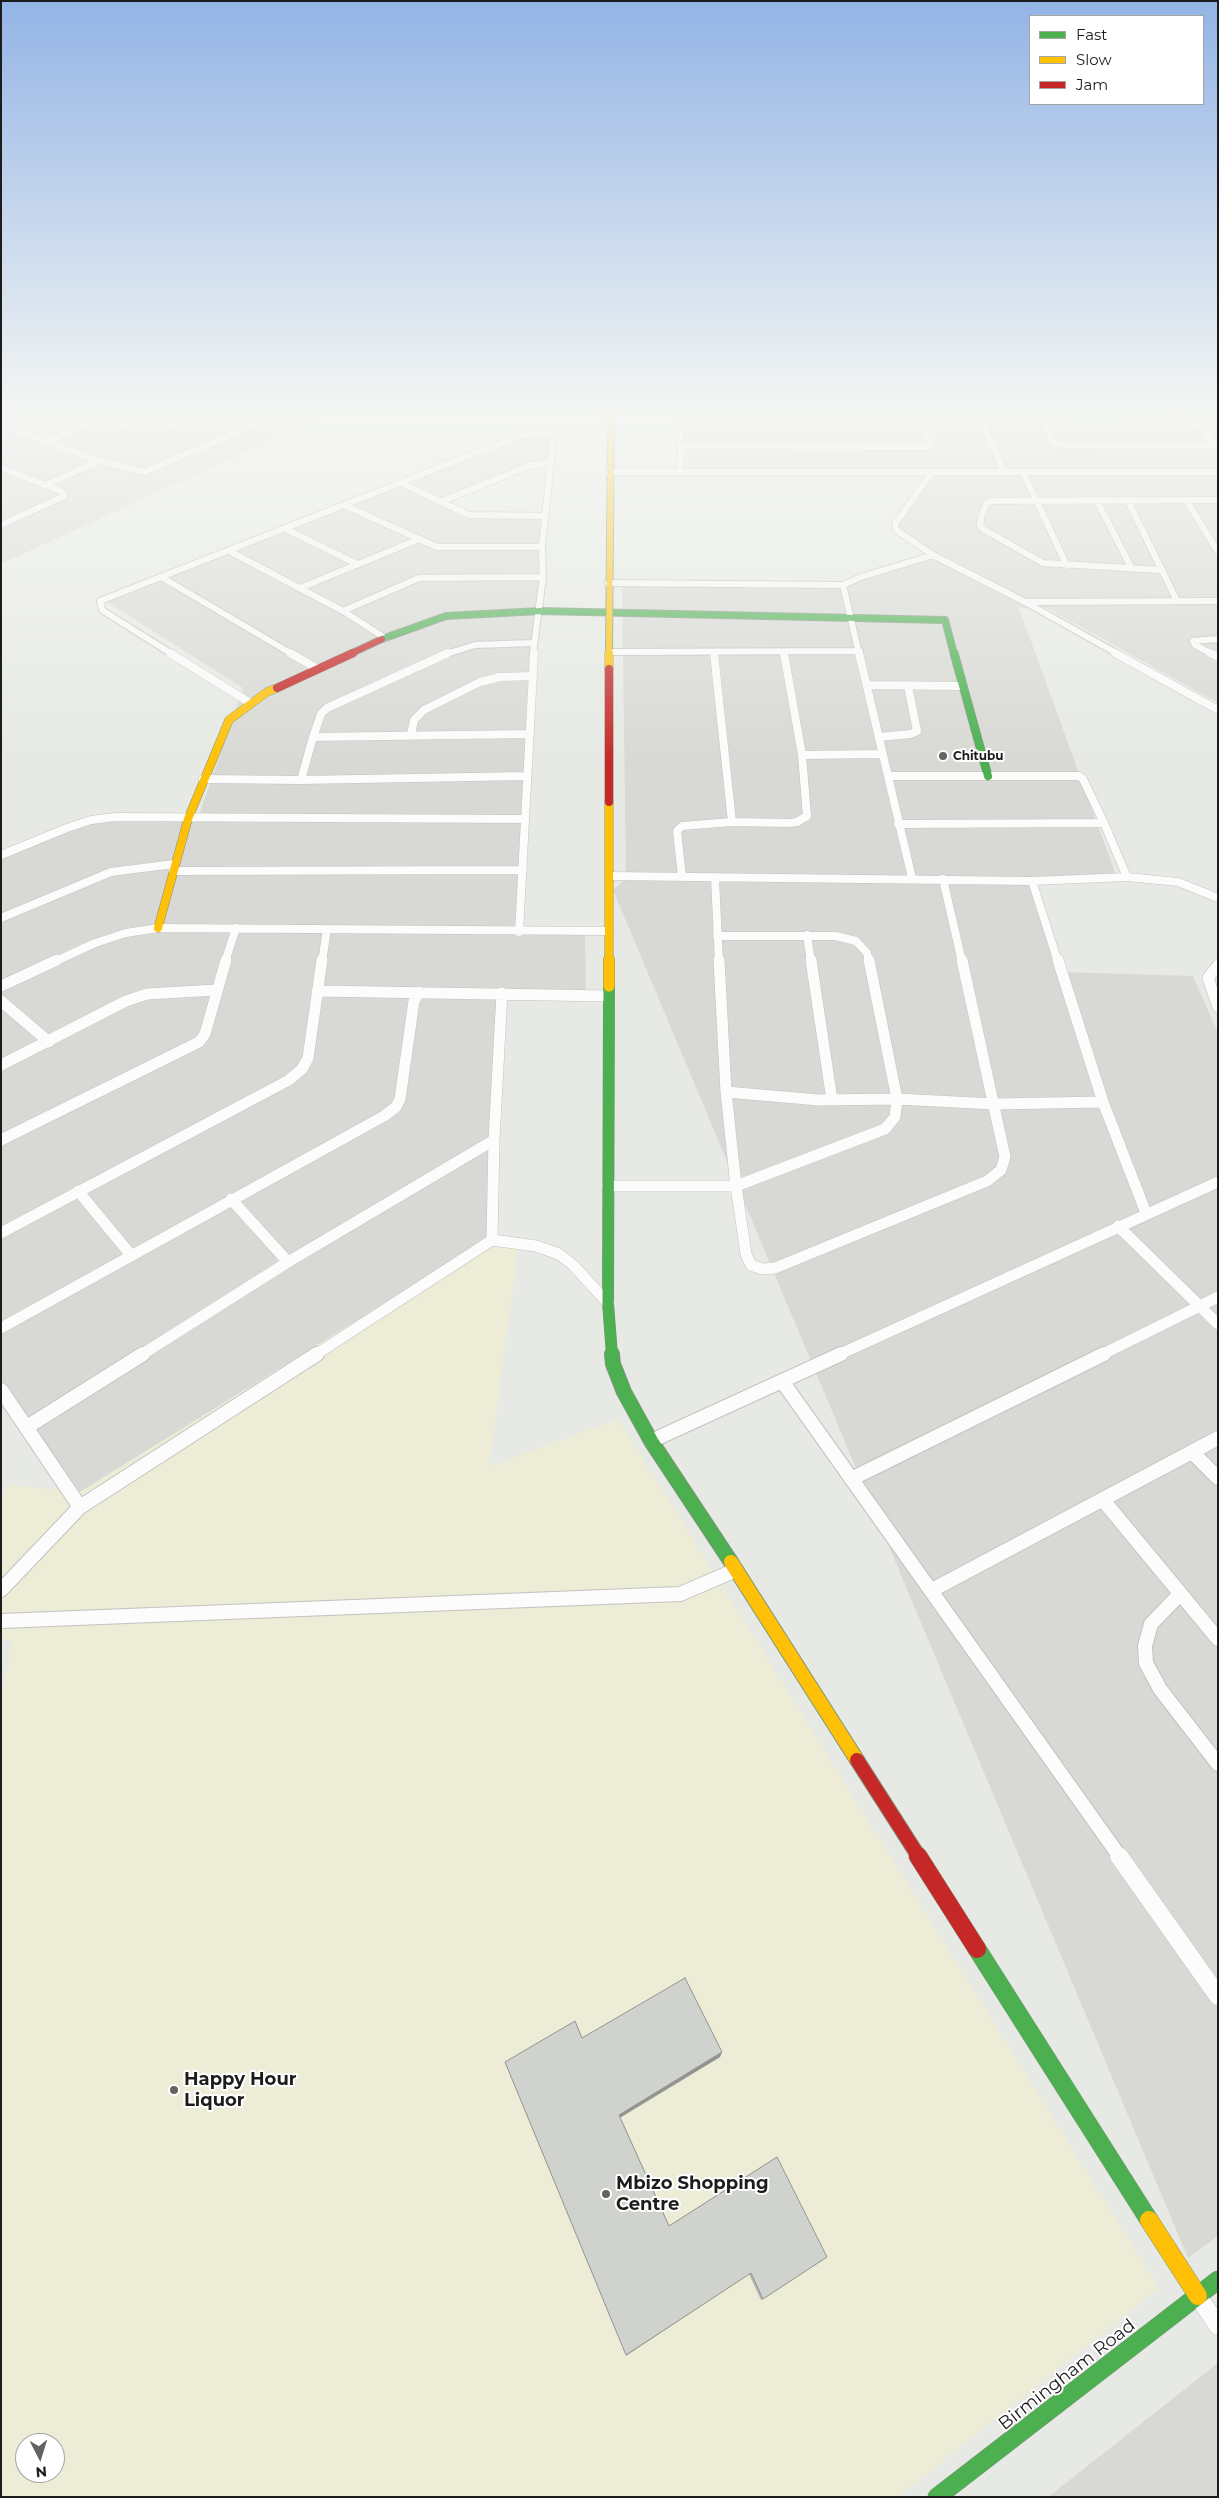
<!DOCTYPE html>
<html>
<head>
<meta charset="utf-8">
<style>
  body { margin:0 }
  #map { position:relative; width:1219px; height:2498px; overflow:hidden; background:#e7eae4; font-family:Montserrat,sans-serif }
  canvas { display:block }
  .frame { position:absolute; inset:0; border:2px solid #1c1c1c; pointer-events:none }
  .legend { position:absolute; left:1029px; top:15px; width:175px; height:90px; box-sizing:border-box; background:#fff; border:1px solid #a4a4a4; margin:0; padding:6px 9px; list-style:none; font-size:15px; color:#1c1c1c }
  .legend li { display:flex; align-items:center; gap:10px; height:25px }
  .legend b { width:25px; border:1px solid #a4a4a4 }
  .north { position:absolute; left:15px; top:2433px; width:50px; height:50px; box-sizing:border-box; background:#fff; border:1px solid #a4a4a4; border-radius:50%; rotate:175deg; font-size:14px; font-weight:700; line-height:20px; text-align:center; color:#1c1c1c }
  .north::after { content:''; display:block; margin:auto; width:18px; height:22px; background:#636462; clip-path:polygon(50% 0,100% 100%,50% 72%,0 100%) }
</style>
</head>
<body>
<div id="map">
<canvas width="1219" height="2498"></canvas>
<div class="frame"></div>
<ul class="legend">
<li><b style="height:6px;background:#4caf50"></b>Fast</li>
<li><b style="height:6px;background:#ffc107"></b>Slow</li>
<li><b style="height:6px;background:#c62828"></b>Jam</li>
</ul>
<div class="north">N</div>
</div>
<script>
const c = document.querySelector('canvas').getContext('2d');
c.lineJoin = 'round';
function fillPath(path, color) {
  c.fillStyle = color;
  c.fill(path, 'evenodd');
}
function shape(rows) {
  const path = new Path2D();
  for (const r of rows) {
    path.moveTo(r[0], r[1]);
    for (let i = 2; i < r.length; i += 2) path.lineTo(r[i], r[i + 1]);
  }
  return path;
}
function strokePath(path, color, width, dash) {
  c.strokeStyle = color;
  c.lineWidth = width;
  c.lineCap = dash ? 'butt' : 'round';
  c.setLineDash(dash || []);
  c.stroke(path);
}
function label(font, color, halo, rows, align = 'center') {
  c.font = font + ' Montserrat,sans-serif';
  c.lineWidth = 4;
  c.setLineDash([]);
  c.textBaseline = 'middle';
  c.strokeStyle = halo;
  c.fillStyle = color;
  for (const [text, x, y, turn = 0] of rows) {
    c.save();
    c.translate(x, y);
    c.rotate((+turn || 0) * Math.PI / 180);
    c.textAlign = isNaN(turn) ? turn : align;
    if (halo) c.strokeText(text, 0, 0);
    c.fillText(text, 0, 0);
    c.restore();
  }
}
const residential = shape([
  [1,412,333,412,1,564],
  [677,412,1218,412,1218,703,1047,608,1019,608,1116,875,1033,879,1061,972,1193,976,1218,1033,1218,2236,1188,2258,613,890,626,878,622,584,837,583,940,556,893,528,937,470,689,469],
  [553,433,548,464,448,501,473,513,546,512,517,929,585,932,586,994,506,999,488,1239,80,1492,1,1379,1,855,114,816,199,815,243,688,107,602,530,434],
  [1218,2363,1218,2497,1048,2497]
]);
const commercial = shape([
  [488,1239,518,1249,489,1467,618,1419,1159,2288,898,2497,1,2497,1,1701,12,1641,1,1638,1,1504,7,1485,80,1492],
  [25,2443,55,2443,55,2473,25,2473]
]);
const streetFar4 = shape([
  [87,412,139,431,160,430,198,412],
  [199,412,246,429],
  [676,412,681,446,680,472],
  [978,412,1004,472],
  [1039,412,1053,442,1060,445,1218,446],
  [1174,412,1202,428,1218,447],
  [1044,422,1191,421],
  [678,424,983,422],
  [1,425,99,461,144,472,285,412],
  [47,442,103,418],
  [681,446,925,447,930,446,923,422],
  [1,468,63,492,64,496,1,525],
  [609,472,1218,472],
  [932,472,895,524,896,530,933,555,1025,602,1218,601],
  [1023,472,1067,566],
  [401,483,469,515,545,516],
  [45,485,99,461],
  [1186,500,1218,552],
  [1097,501,1132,569],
  [1128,501,1177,601],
  [440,502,529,466,551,462],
  [346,506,437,547,542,547],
  [286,529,357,564],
  [231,552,343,611,385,638],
  [1162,570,1043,563,983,529,980,525,982,514,986,504,992,501,1218,500],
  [163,578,292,654],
  [608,583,843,585],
  [300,588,417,540],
  [1025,602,1118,654],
  [343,611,419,578,543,577],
  [609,652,860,651],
  [172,654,102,610,100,601,519,436,554,431,609,432],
  [446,654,475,645,534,643],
  [533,654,543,577,542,547,554,431],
  [859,654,843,585,861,577,933,555],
  [1212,654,1195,645,1193,641,1218,639]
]);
const streetFar3 = shape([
  [170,653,250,703],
  [290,653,316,668],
  [714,653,732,822],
  [859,653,912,878],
  [1115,653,1218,710],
  [1210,653,1218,657],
  [867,685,962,686],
  [411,734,414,720,424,710,480,682,500,677,533,676],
  [313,737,321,714,327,708,448,653],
  [879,737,911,734,917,731,908,686],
  [802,755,883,754],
  [889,776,1079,776,1083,779,1104,823,1127,877],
  [203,779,301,780,527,776],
  [301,780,313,737,530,734],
  [898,824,1104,823],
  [1,855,67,828,91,820,115,817,525,819],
  [173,871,523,870],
  [610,876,1032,881,1127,877,1178,882,1218,898],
  [682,877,677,831,682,826,732,822,789,823,797,822,807,816,802,755,784,653],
  [715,878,719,962],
  [943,879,962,962],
  [1032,881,1058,962],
  [1,918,111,872,174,864],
  [519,932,534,653],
  [807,935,811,962],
  [717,936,836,936,856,941,867,953,869,962],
  [54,962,95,943,126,933,158,928,609,931],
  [225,962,236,928],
  [322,962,327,929]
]);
const streetFar2 = shape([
  [719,960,726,1092,736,1186,746,1254,751,1265,762,1269,775,1268,987,1181,1001,1170,1005,1157,962,960],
  [811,960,832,1100],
  [1058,960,1103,1102,1146,1213],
  [1218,965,1208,978,1218,1007],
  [1,986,57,960],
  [317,991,608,996],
  [1,1001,49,1042],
  [1,1065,126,1001,147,994,216,990],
  [726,1092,819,1100,897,1099,995,1104,1103,1102],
  [1,1140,199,1042,205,1034,226,960],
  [608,1186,736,1186,885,1129,895,1117,897,1099,869,960],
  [78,1191,131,1255],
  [231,1199,288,1262],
  [1118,1226,1218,1324],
  [1,1233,289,1080,302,1069,308,1058,322,960],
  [492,1240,536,1246,559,1254,573,1265,608,1303],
  [1,1328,384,1116,396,1107,400,1099,414,1001,419,992],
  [141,1355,288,1262,494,1140],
  [315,1355,492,1240,494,1140,502,993],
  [838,1355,1218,1182],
  [1101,1355,1218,1297]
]);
const streetFar1 = shape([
  [782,1381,1120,1857],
  [1,1390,80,1507],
  [27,1427,143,1354],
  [651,1441,841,1354],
  [1192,1452,1218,1478],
  [851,1479,1104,1354],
  [1103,1500,1218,1639],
  [1,1590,80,1507,317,1354],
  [932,1590,1218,1438],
  [1179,1595,1151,1624,1145,1646,1146,1663,1160,1689,1218,1764],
  [1,1621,680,1594,736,1570]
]);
const street = shape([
  [1119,1856,1218,1996],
  [1198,2296,1218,2326]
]);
const fastFar4 = shape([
  [382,639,446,616,540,611,945,620,954,654]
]);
const fastFar3 = shape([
  [954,653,988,776]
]);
const fastFar2 = shape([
  [609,986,608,1303,612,1355]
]);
const fastFar1 = shape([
  [612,1354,613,1364,624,1392,651,1441,731,1562]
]);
const fast = shape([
  [977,1949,1149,2220],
  [937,2497,1218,2280]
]);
const slowFar4 = shape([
  [609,654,611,412]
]);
const slowFar3 = shape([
  [609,669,609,653],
  [609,802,609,962],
  [158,928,188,819,229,720,267,692,277,688]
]);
const slowFar2 = shape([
  [609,960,609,986]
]);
const slowFar1 = shape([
  [731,1562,857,1760]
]);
const slow = shape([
  [1149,2220,1198,2296]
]);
const jamFar3 = shape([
  [350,654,382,639]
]);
const jamFar2 = shape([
  [609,669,609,802],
  [277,688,353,653]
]);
const jamFar1 = shape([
  [857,1760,919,1857]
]);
const jam = shape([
  [918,1856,977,1949]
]);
const wall = shape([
  [582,2038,722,2052,720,2057,620,2118,669,2226,777,2157,763,2299,761,2300,749,2274,626,2356]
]);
const shadedWall = shape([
  [722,2052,720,2057,619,2118,619,2115]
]);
const building = shape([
  [685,1978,722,2052,619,2115,669,2226,777,2157,827,2257,763,2299,751,2273,626,2355,505,2062,575,2021,582,2038,685,1978]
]);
const markers = [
  [943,756,5,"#636462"],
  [174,2090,5,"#636462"],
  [606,2194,5,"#636462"]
];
const farPoinames = [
  ["Chitubu",953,756]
];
const nearPoinames = [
  ["Happy Hour",184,2080],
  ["Liquor",184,2101],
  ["Mbizo Shopping",616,2184],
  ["Centre",616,2205]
];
const nearStreetnames = [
  ["Birmingham Road",1067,2375,-38]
];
fillPath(residential, '#d8d9d5');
fillPath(commercial, '#edecd7');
strokePath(streetFar4, '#c2c3c0', 8);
strokePath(streetFar3, '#c2c3c0', 9);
strokePath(streetFar2, '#c2c3c0', 12);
strokePath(streetFar1, '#c2c3c0', 16);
strokePath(street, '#c2c3c0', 19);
strokePath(fastFar4, '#7e957c', 8);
strokePath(fastFar3, '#7e957c', 9);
strokePath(fastFar2, '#7e957c', 12);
strokePath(fastFar1, '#7e957c', 16);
strokePath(fast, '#7e957c', 19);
strokePath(slowFar4, '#7e957c', 8);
strokePath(slowFar3, '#7e957c', 9);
strokePath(slowFar2, '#7e957c', 12);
strokePath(slowFar1, '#7e957c', 16);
strokePath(slow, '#7e957c', 19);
strokePath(jamFar3, '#7e957c', 8);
strokePath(jamFar2, '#7e957c', 9);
strokePath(jamFar1, '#7e957c', 16);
strokePath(jam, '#7e957c', 19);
strokePath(streetFar4, '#fbfcfb', 6);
strokePath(streetFar3, '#fbfcfb', 8);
strokePath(streetFar2, '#fbfcfb', 11);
strokePath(streetFar1, '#fbfcfb', 14);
strokePath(street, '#fbfcfb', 18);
strokePath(fastFar4, '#4caf50', 6);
strokePath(fastFar3, '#4caf50', 8);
strokePath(fastFar2, '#4caf50', 11);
strokePath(fastFar1, '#4caf50', 14);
strokePath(fast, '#4caf50', 18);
strokePath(slowFar4, '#ffc107', 6);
strokePath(slowFar3, '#ffc107', 8);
strokePath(slowFar2, '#ffc107', 11);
strokePath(slowFar1, '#ffc107', 14);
strokePath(slow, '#ffc107', 18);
strokePath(jamFar3, '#c62828', 6);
strokePath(jamFar2, '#c62828', 8);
strokePath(jamFar1, '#c62828', 14);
strokePath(jam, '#c62828', 18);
fillPath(wall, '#b3b5b0');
fillPath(shadedWall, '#929490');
fillPath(building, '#d0d3cd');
strokePath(building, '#929490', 1);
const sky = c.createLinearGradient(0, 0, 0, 762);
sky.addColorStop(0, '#93b4e6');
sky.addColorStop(0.54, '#f4f6f3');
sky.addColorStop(1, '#f4f6f300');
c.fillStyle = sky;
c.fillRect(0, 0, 1219, 762);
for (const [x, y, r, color] of markers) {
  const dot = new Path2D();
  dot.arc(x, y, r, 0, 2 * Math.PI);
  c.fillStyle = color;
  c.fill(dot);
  strokePath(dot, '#fff', 2);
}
label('bold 12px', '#1c1c1c', '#fff', farPoinames, 'left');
label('bold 18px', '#1c1c1c', '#fff', nearPoinames, 'left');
label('18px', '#1c1c1c', '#fff', nearStreetnames);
</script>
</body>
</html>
